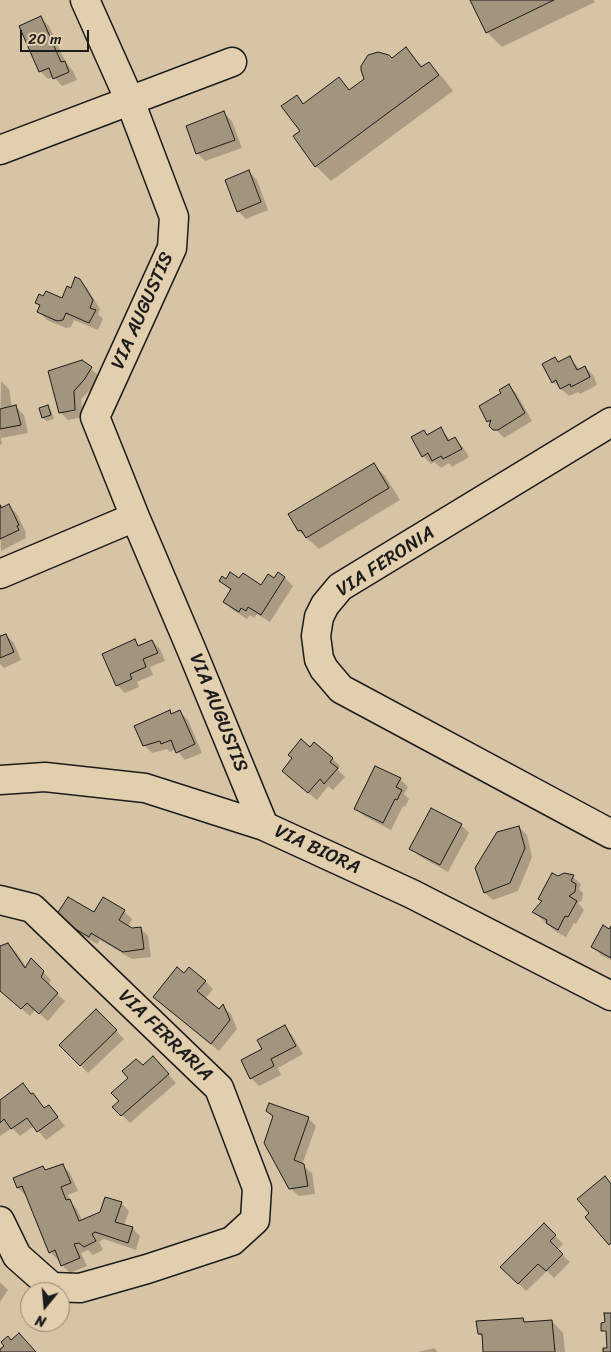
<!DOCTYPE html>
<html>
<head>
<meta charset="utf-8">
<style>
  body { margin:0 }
  #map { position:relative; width:611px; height:1352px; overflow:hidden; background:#d6c4a4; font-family:Sriracha,sans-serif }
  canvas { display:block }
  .north { position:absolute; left:20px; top:1282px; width:50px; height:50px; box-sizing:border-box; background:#e2cfad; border:1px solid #938773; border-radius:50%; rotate:197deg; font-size:14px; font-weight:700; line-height:20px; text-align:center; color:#1c1c1c }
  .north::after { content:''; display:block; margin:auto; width:18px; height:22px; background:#1c1c1c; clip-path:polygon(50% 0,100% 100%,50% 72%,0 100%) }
  .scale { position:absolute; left:20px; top:30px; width:69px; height:22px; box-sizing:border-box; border:2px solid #1c1c1c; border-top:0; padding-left:6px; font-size:15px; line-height:18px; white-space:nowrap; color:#1c1c1c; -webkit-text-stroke:4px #e2cfad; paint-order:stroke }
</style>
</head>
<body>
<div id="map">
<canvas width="611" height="1352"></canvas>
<div class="north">N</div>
<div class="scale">20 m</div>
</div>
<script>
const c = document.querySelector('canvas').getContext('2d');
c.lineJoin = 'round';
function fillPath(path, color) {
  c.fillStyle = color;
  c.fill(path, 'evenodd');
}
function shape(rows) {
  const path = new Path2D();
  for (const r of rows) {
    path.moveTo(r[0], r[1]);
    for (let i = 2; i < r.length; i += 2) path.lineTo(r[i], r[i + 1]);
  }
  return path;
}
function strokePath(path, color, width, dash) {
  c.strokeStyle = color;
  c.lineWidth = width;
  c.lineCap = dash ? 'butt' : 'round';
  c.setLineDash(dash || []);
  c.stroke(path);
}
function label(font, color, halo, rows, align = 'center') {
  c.font = font + ' Sriracha,sans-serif';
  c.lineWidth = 4;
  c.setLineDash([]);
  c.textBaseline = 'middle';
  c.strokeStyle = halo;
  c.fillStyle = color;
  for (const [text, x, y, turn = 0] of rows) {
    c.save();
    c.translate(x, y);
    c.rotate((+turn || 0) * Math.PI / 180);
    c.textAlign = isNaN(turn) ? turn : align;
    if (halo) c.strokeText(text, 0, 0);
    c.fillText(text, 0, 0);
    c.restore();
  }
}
const shadow = shape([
  [472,0,594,0,595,2,502,47,487,32],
  [41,18,49,26,66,63,73,71,77,80,62,86,54,77,48,79,40,71],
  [406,49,423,67,428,63,443,78,453,91,331,181,316,166,302,131,296,97,304,104,339,79,350,90],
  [224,113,232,121,242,148,205,161,197,153],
  [249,172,257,180,268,210,246,219,238,211],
  [79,280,87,288,100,309,98,314,103,319,98,330,74,320,71,327,66,328,47,320,39,312,41,307,36,303,62,299],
  [570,358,580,370,585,367,593,375,597,385,580,394,578,392,569,396,553,382,555,359,559,363],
  [82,361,99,376,92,388,81,399,83,417,68,420,60,412],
  [1,381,9,389,12,408,16,407,24,415,28,433,1,438,2,444,0,445],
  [508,385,516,393,532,421,504,438,488,421,502,393],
  [48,406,51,410,54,419,47,421,43,418,40,408],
  [441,429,451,441,455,439,463,447,469,457,452,467,449,463,441,468,434,462,431,464,423,456,424,432,428,436],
  [373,464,385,476,400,500,319,549,299,531,289,515],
  [0,503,4,508,9,506,17,514,26,533,25,534,26,538,1,551],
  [285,578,293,586,270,622,257,614,254,618,250,615,247,619,233,610,225,602,232,591,220,581,239,580,262,587,275,579],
  [6,635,14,643,21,660,4,668,0,664,0,638],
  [134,641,140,647,152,641,160,649,165,661,150,667,153,675,137,682,139,687,125,693,117,685],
  [169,712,173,715,180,712,188,720,202,753,185,760,176,749,170,752,167,749,152,753,144,745],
  [310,748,332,758,340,766,338,770,345,777,333,790,328,786,317,800,291,779],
  [400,779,408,787,404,794,409,799,405,807,403,806,391,830,364,816,356,808],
  [461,825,469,833,448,872,419,856,411,848],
  [519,827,527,835,532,857,518,891,493,900,485,893],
  [565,874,573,877,581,884,579,889,583,893,582,900,578,903,584,910,576,924,574,923,566,937,555,931,534,912,558,878],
  [124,911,132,919,128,927,132,929,140,928,148,936,151,957,132,959,100,940,97,944,65,925,94,914],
  [611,928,611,960,601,955,593,947],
  [8,944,16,952,27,968,31,960,51,980,48,986,65,1001,48,1021,35,1010,30,1016,0,990,0,947],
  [184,974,205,981,213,989,205,999,219,1011,223,1006,231,1014,237,1029,219,1051,155,997],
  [96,1010,124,1039,88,1073,60,1045],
  [284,1027,292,1035,303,1054,278,1068,281,1075,259,1086,251,1078,264,1049],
  [161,1066,176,1083,130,1123,114,1107,120,1101,143,1067],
  [23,1085,46,1109,49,1106,65,1126,46,1140,34,1126,20,1136,12,1128,0,1136,0,1101],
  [267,1111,308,1118,316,1126,302,1165,312,1173,315,1194,299,1196,290,1188,274,1117],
  [62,1165,70,1173,78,1191,68,1195,70,1202,77,1209,82,1220,121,1203,129,1211,124,1226,132,1228,140,1236,136,1250,104,1239,99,1242,103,1250,93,1255,88,1250,81,1253,87,1266,70,1273,62,1265,60,1259,58,1260,50,1252,26,1196,18,1188,43,1167,47,1171],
  [544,1224,563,1244,557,1250,570,1262,554,1278,547,1271,526,1291,502,1267],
  [0,1282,8,1290,0,1302],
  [523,1319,527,1323,552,1321,563,1333,565,1352,484,1352,483,1338,479,1334],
  [434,1348,438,1352,418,1352]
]);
const building = shape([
  [470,0,554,0,486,33,470,0],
  [41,16,61,62,65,61,69,72,53,79,49,68,39,72,19,26,41,16],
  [406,47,421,67,429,62,439,75,315,167,293,136,300,131,281,106,297,95,303,104,339,77,349,90,364,79,361,70,361,66,368,55,378,52,389,55,392,58,406,47],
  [224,111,235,140,196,154,186,126,224,111],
  [249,170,261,202,237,212,225,180,249,170],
  [75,277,80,279,93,300,90,308,96,310,89,323,66,313,63,320,57,321,37,312,40,305,35,303,39,294,43,296,46,291,62,298,67,286,71,288,75,277],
  [570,356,577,370,585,366,590,377,571,387,570,384,560,389,556,380,552,383,542,364,555,357,558,362,570,356],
  [82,360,92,367,84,380,74,391,75,410,59,413,48,371,82,360],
  [509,384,525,413,498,430,493,430,489,426,491,420,487,422,479,406,501,393,499,390,509,384],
  [16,405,21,425,0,429,0,409,16,405],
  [48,405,51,415,42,418,39,408,48,405],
  [441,427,448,441,455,437,462,449,443,459,441,456,432,461,428,453,422,457,411,437,424,430,427,435,441,427],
  [374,463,389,488,306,538,301,530,298,531,288,514,374,463],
  [9,504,19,525,17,526,19,530,0,539,0,505,1,508,9,504],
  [230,572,239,578,243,573,261,585,268,574,274,578,278,572,285,577,261,615,248,607,246,611,241,608,239,612,223,602,231,589,219,581,222,576,226,579,230,572],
  [6,634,14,652,0,658,0,636,6,634],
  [135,639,138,646,152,640,158,653,143,659,146,667,130,674,132,679,116,686,102,654,135,639],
  [170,710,171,714,180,710,195,744,176,753,171,740,161,744,160,741,143,746,134,726,170,710],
  [301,739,310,747,314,742,333,758,330,762,338,768,324,784,320,779,308,793,282,771,292,758,288,755,301,739],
  [375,766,401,778,396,787,402,790,397,800,395,799,383,823,354,809,375,766],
  [431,808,462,824,440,865,409,849,431,808],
  [519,826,525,848,510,883,484,893,475,868,497,832,519,826],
  [552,873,558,876,564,873,574,875,571,881,576,884,575,892,569,896,577,901,568,917,565,916,558,930,546,923,547,920,532,912,542,901,538,899,552,873],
  [68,897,94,912,103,897,125,910,119,920,132,928,141,927,144,949,123,952,91,933,89,937,55,917,68,897],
  [603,925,609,929,611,926,611,958,591,947,603,925],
  [8,943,25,968,31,958,44,971,41,977,58,993,39,1014,27,1003,21,1009,0,991,0,946,8,943],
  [177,967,184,973,189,967,206,981,197,991,219,1009,223,1004,230,1020,211,1044,153,997,177,967],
  [96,1009,117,1030,80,1066,59,1045,96,1009],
  [285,1025,296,1046,271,1059,274,1066,250,1079,241,1060,262,1049,257,1040,285,1025],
  [153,1056,169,1074,121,1116,112,1107,119,1101,111,1093,128,1078,122,1071,136,1059,143,1065,153,1056],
  [23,1083,31,1094,33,1093,44,1108,49,1105,58,1117,37,1132,27,1118,11,1129,4,1119,0,1123,0,1100,23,1083],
  [269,1103,309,1117,294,1160,304,1164,308,1186,289,1189,264,1143,273,1116,266,1111,269,1103],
  [63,1164,71,1183,61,1187,66,1200,70,1199,79,1221,100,1212,105,1197,122,1202,115,1222,133,1227,128,1243,95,1232,92,1234,96,1241,84,1247,79,1243,74,1244,80,1258,61,1266,55,1250,49,1253,22,1186,17,1188,13,1178,43,1166,45,1170,63,1164],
  [605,1176,611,1184,611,1243,609,1245,585,1217,589,1213,577,1199,605,1176],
  [544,1223,556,1235,550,1241,563,1254,546,1271,538,1264,518,1284,500,1267,544,1223],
  [604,1313,611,1313,611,1352,603,1352,603,1348,607,1348,606,1331,601,1331,601,1323,605,1322,604,1313],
  [523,1318,524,1322,552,1320,555,1352,483,1352,482,1334,478,1334,476,1321,523,1318],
  [19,1333,36,1352,0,1352,0,1349,4,1346,1,1342,8,1336,11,1340,19,1333]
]);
const minor = shape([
  [85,0,130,101,174,217,172,248,95,417,135,517,192,651,264,826],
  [0,150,232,62],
  [611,422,340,587,325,605,319,617,316,636,319,659,324,669,341,689,611,834],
  [0,574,135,517],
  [0,780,45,777,145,788,264,826,412,894,611,996],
  [0,900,32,908,219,1088,257,1188,255,1220,232,1241,147,1269,80,1288,52,1287,17,1256,0,1221]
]);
const streetNames = [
  ["VIA AUGUSTIS",143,311,-66],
  ["VIA FERONIA",386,562,-33],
  ["VIA AUGUSTIS",218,713,68],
  ["VIA BIORA",317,850,25],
  ["VIA FERRARIA",165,1036,44]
];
fillPath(shadow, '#0003');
fillPath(building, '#a1957e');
strokePath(building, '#1c1c1c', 1);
strokePath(minor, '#1c1c1c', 31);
strokePath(minor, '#e2cfad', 28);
label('19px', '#1c1c1c', '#e2cfad', streetNames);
</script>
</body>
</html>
